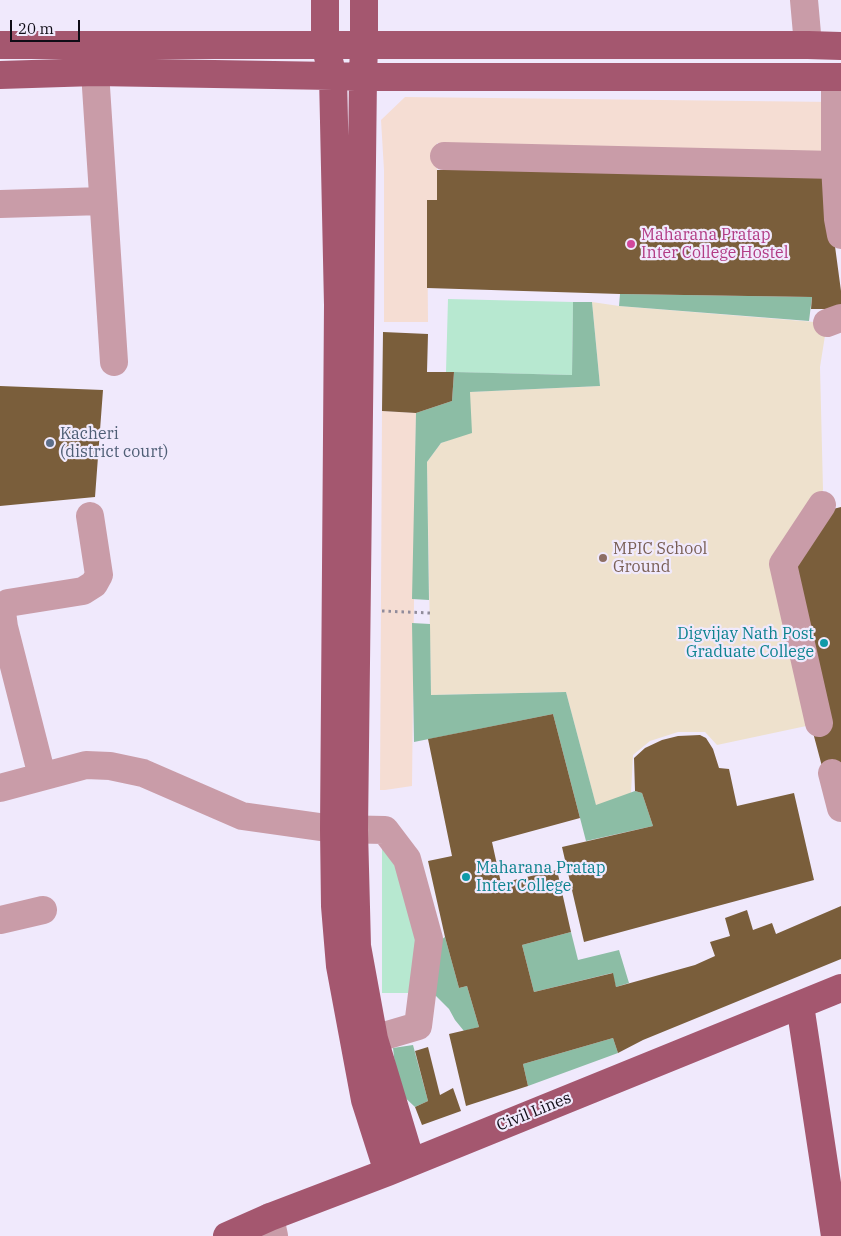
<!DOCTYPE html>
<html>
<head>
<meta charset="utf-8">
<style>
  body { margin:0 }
  #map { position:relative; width:841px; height:1236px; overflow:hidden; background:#f0e9fc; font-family:"IBM Plex Serif",serif }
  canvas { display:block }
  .scale { position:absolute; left:10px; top:20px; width:70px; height:22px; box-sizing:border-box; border:2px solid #0f0c16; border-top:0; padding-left:6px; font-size:15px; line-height:18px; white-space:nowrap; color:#0f0c16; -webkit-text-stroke:4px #f0e9fc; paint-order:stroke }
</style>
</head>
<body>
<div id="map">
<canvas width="841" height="1236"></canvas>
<div class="scale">20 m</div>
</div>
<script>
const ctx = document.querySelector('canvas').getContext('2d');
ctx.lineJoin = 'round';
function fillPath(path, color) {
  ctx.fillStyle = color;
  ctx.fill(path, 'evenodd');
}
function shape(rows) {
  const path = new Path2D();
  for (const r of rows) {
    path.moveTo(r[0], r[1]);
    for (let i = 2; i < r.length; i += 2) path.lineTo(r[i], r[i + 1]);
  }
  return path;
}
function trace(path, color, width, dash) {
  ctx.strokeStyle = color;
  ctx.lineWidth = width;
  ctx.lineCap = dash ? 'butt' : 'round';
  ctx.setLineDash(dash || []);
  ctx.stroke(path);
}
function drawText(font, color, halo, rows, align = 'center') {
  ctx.font = font + ' "IBM Plex Serif",serif';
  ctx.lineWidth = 4.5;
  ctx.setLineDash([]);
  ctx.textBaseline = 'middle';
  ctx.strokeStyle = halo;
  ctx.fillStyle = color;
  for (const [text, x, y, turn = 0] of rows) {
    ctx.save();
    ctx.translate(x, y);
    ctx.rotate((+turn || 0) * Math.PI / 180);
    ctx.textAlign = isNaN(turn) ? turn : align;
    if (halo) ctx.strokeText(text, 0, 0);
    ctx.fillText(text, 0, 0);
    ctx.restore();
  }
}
fillPath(shape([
  [405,97,833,102,833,154,572,151,437,143,437,200,427,200,428,322,384,322,384,170,381,120],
  [382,411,416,413,412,786,385,790,380,790]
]), '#f5ddd3');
fillPath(shape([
  [592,302,619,306,827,323,820,367,823,490,775,564,811,725,717,745,705,732,678,732,650,741,633,755,631,793,596,806,566,692,431,695,427,462,441,443,471,432,469,392,600,386]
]), '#eee1cd');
fillPath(shape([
  [448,299,573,302,572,375,446,372],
  [382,835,406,881,419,944,412,993,382,993]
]), '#b7e8d0');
fillPath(shape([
  [620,294,812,297,809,321,619,306],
  [573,302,592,302,600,386,470,392,472,433,441,443,427,462,429,600,412,599,416,413,452,401,454,372,572,375],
  [412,623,430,624,431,695,566,692,596,805,635,791,642,793,653,826,586,841,553,714,414,742],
  [571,932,578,960,619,950,629,983,616,987,612,973,534,992,522,945],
  [445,937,459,988,467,986,479,1027,464,1031,455,1020,449,1009,430,990,438,942],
  [613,1038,618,1053,528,1086,523,1064],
  [413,1045,428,1101,415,1107,398,1091,393,1048]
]), '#8cbda5');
fillPath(shape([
  [568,168,825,172,841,291,841,309,811,309,812,297,620,294,427,288,427,200,437,200,437,170],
  [383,332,428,334,427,372,454,372,452,401,416,413,382,411],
  [0,386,103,390,95,497,0,506],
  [841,507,841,771,824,774,811,725,789,564,829,510],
  [553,714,580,818,492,842,501,883,557,870,571,932,522,945,534,992,613,973,616,987,695,965,715,956,710,942,730,936,725,918,747,910,753,930,772,923,776,934,841,906,841,959,643,1040,618,1053,613,1038,523,1064,528,1086,466,1106,449,1034,479,1027,467,986,459,988,445,937,428,861,452,856,428,739],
  [700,735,706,738,713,749,719,768,729,769,737,806,794,793,814,880,584,942,562,847,653,826,642,793,635,791,634,758,645,748,662,740,678,736],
  [428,1047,440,1095,453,1088,461,1111,422,1125,415,1107,428,1101,415,1051]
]), '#7a5e3b');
trace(shape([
  [382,611,430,613]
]), '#918c9b', 3, [2.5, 4]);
trace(shape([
  [804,0,808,45],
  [95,72,114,362],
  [835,77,835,165,838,219,841,235],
  [444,156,835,165],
  [0,204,103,201],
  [827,323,841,318],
  [819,723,783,564,822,505],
  [832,773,841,808],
  [42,776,4,627,2,612,8,603,83,591,94,584,99,575,90,516],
  [0,788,86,765,110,766,143,773,242,816,334,829,385,830,407,859,429,939,418,1026,374,1039,355,1043],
  [0,920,43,910],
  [270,1217,274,1236]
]), '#c99ca8', 28);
trace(shape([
  [325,0,325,45,333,76,338,305,334,829,335,906,340,966,365,1100,388,1172],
  [364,0,364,46,363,77,354,830,357,946,374,1039,411,1162],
  [0,45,808,45,841,46],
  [0,75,95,72,333,76,363,77,841,77],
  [800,1005,835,1236],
  [227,1236,270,1217,388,1172,841,988]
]), '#a4576f', 28);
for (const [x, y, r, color] of [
  [631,244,5,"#d1479c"],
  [50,443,5,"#5c6f8a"],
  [603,558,5,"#8d6e63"],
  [824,643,5,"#0f9aa8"],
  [466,877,5,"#0f9aa8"]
]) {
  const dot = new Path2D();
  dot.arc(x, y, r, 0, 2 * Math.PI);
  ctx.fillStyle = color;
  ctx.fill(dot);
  trace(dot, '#f0e9fc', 2);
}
drawText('16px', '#b23c85', '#f0e9fc', [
  ["Maharana Pratap",641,235],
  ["Inter College Hostel",641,253]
], 'left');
drawText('16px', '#4e5e75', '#f0e9fc', [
  ["Kacheri",60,434],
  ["(district court)",60,452]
], 'left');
drawText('16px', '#785e54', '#f0e9fc', [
  ["MPIC School",613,549],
  ["Ground",613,567]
], 'left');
drawText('16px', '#0d838f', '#f0e9fc', [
  ["Digvijay Nath Post",814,634],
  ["Graduate College",814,652],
  ["Maharana Pratap",476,868,"left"],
  ["Inter College",476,886,"left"]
], 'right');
drawText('16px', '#0f0c16', '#f0e9fc', [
  ["Civil Lines",534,1112,-22]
]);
</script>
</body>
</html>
